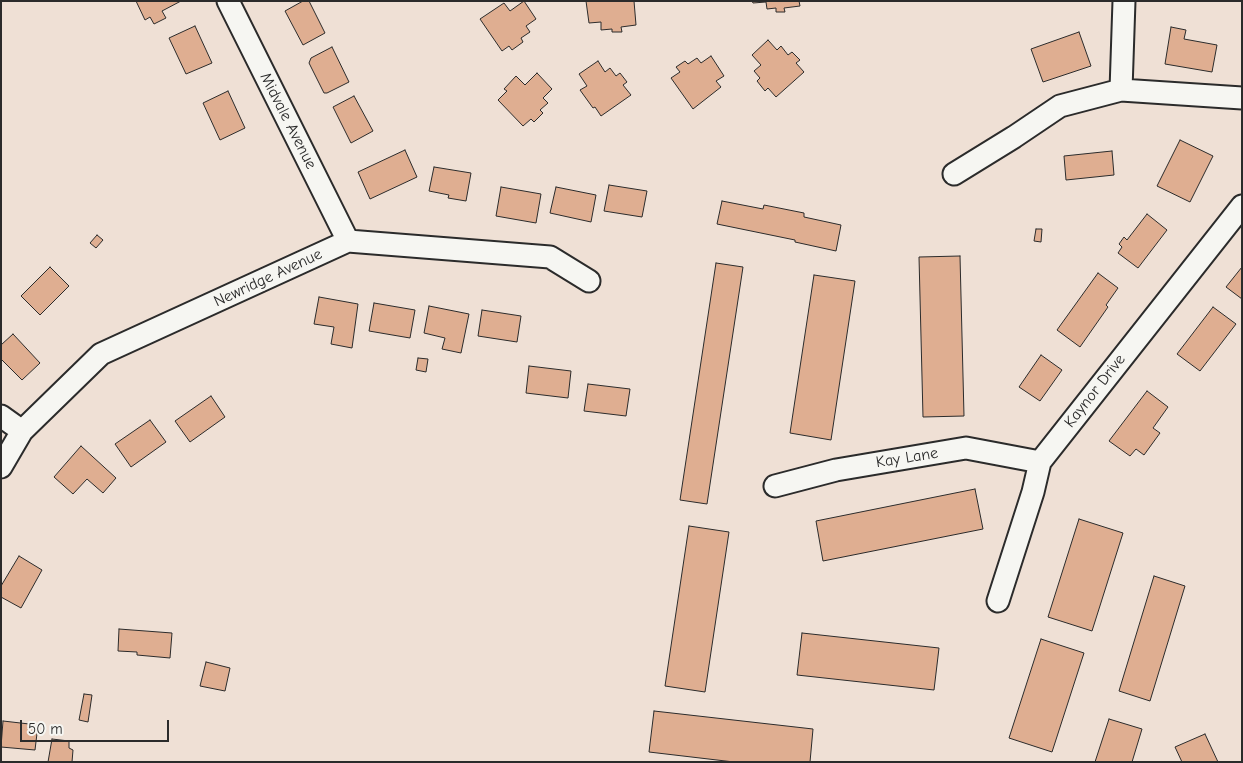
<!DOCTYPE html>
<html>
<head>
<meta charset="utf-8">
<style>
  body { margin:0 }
  #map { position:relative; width:1243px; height:763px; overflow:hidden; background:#efe0d5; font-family:"Comic Neue",sans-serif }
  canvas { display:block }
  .frame { position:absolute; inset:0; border:2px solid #2b2b2b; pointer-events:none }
  .scale { position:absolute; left:20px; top:720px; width:149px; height:22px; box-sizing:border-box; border:2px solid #2b2b2b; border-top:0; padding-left:6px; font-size:15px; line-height:18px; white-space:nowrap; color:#2b2b2b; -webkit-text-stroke:4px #f6f6f2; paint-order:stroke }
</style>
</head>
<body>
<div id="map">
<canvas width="1243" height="763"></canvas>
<div class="frame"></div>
<div class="scale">50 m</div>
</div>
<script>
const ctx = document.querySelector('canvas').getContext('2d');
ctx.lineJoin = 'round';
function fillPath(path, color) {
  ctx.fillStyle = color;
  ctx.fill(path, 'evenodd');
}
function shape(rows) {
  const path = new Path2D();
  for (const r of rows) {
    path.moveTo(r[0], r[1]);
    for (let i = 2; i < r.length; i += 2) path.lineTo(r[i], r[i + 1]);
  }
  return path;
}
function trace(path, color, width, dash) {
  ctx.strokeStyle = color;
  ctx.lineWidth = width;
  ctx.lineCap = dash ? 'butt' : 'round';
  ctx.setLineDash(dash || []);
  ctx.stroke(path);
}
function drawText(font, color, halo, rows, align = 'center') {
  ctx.font = font + ' "Comic Neue",sans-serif';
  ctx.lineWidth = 4;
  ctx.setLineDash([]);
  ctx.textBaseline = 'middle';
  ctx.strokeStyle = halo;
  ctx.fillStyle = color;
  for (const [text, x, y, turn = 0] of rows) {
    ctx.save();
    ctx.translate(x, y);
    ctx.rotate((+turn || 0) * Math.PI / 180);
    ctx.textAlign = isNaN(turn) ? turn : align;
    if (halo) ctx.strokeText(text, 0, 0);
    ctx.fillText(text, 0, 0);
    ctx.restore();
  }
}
const building = shape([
  [136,1,181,1,162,11,166,18,154,24,150,17,145,20,136,1],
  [303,1,309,1,325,33,303,45,285,11,303,1],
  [524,1,536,19,526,26,530,32,521,38,523,42,512,50,509,46,502,51,480,19,504,3,510,11,524,1],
  [586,1,634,1,636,25,621,27,622,32,612,32,612,29,601,30,601,22,589,23,586,1],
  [752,1,799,1,800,6,784,8,785,12,776,12,776,8,767,9,766,2,753,3,752,1],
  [195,26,212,63,186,74,169,38,195,26],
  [1171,27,1186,30,1184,39,1217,45,1212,72,1165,64,1171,27],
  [1079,32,1091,66,1043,82,1031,49,1079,32],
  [768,40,777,50,781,46,788,55,792,52,800,60,796,63,804,72,776,97,768,88,765,91,757,81,760,78,754,71,761,65,752,55,768,40],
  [332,47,349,82,327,93,324,93,309,63,311,58,332,47],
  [711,56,724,76,716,81,721,87,693,109,671,78,680,72,676,67,685,61,688,64,697,58,701,63,711,56],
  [598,61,605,72,610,68,616,76,620,73,627,82,623,85,631,95,601,116,595,107,593,108,580,90,587,86,579,74,598,61],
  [537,73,552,89,543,98,548,103,540,110,543,113,534,122,531,119,523,126,498,100,507,91,504,89,516,76,525,85,537,73],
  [228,91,245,128,220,140,203,103,228,91],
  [354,96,373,131,351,143,333,107,354,96],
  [1180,140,1213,156,1190,202,1157,186,1180,140],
  [405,150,417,177,370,199,358,172,405,150],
  [1112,151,1114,175,1066,180,1064,156,1112,151],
  [434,167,471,173,466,201,448,198,449,195,429,191,434,167],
  [609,185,647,191,642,217,604,211,609,185],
  [501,187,541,194,536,223,496,216,501,187],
  [556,187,596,195,591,222,550,213,556,187],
  [722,201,763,209,764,205,804,213,804,217,841,225,836,251,795,242,795,240,717,224,722,201],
  [1147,214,1167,230,1138,268,1118,253,1122,247,1119,244,1124,237,1127,240,1147,214],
  [1036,229,1042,229,1041,242,1034,241,1036,229],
  [97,235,103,240,96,248,90,243,97,235],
  [960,256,964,416,923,417,919,257,960,256],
  [716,263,743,267,707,504,680,500,716,263],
  [50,267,69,286,40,315,21,296,50,267],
  [1242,267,1242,299,1226,287,1242,267],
  [1098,273,1118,288,1106,305,1108,307,1080,347,1057,330,1098,273],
  [814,275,855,281,831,440,790,433,814,275],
  [319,297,358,304,352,348,331,344,334,327,314,324,319,297],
  [374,303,415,310,410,338,369,331,374,303],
  [429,306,469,314,461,353,442,349,445,338,424,333,429,306],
  [1213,307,1236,324,1200,371,1177,354,1213,307],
  [482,310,521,316,517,342,478,336,482,310],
  [13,334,40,363,22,380,1,359,1,345,13,334],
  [1041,355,1062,370,1040,401,1019,387,1041,355],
  [418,358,428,359,426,372,416,370,418,358],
  [529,366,571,371,568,398,526,393,529,366],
  [588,384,630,389,626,416,584,411,588,384],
  [1147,391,1168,407,1153,428,1160,433,1144,455,1136,449,1130,456,1109,441,1147,391],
  [211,396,225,417,190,442,175,421,211,396],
  [150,420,166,442,131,467,115,444,150,420],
  [81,446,116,478,103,493,87,479,73,494,54,477,81,446],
  [975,489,983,529,823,561,816,521,975,489],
  [1079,519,1123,533,1092,631,1048,617,1079,519],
  [689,526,729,532,705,692,665,686,689,526],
  [19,556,42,570,21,608,1,597,1,586,19,556],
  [1154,576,1185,586,1150,701,1119,691,1154,576],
  [119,629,172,633,170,658,137,655,137,652,118,651,119,629],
  [802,633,939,648,934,690,797,675,802,633],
  [1041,639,1084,653,1052,752,1009,738,1041,639],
  [206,662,230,668,225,691,200,686,206,662],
  [84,694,92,695,88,722,79,720,84,694],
  [654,711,813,729,810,762,734,762,649,752,654,711],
  [1109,719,1142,729,1132,762,1095,762,1109,719],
  [3,721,38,725,35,750,1,747,3,721],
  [1205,734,1218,762,1182,762,1175,747,1205,734],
  [52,739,69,741,69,748,73,750,72,762,48,762,52,739]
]);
fillPath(building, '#dfae91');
trace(building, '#2b2b2b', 1);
const minor = shape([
  [228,1,348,241],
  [1121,90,1124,1],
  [954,174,1014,137,1060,106,1121,90,1242,98],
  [1,416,22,431],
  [1,467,22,431,101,354,348,241,550,257,589,281],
  [775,486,836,470,966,448,1040,462],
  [998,601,1033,492,1040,462,1242,206]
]);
trace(minor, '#2b2b2b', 25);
trace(minor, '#f6f6f2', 21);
drawText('16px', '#2b2b2b', '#f6f6f2', [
  ["Midvale Avenue",288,121,63],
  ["Newridge Avenue",268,278,-25],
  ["Kaynor Drive",1095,391,-52],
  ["Kay Lane",907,458,-9]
]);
</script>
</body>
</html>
